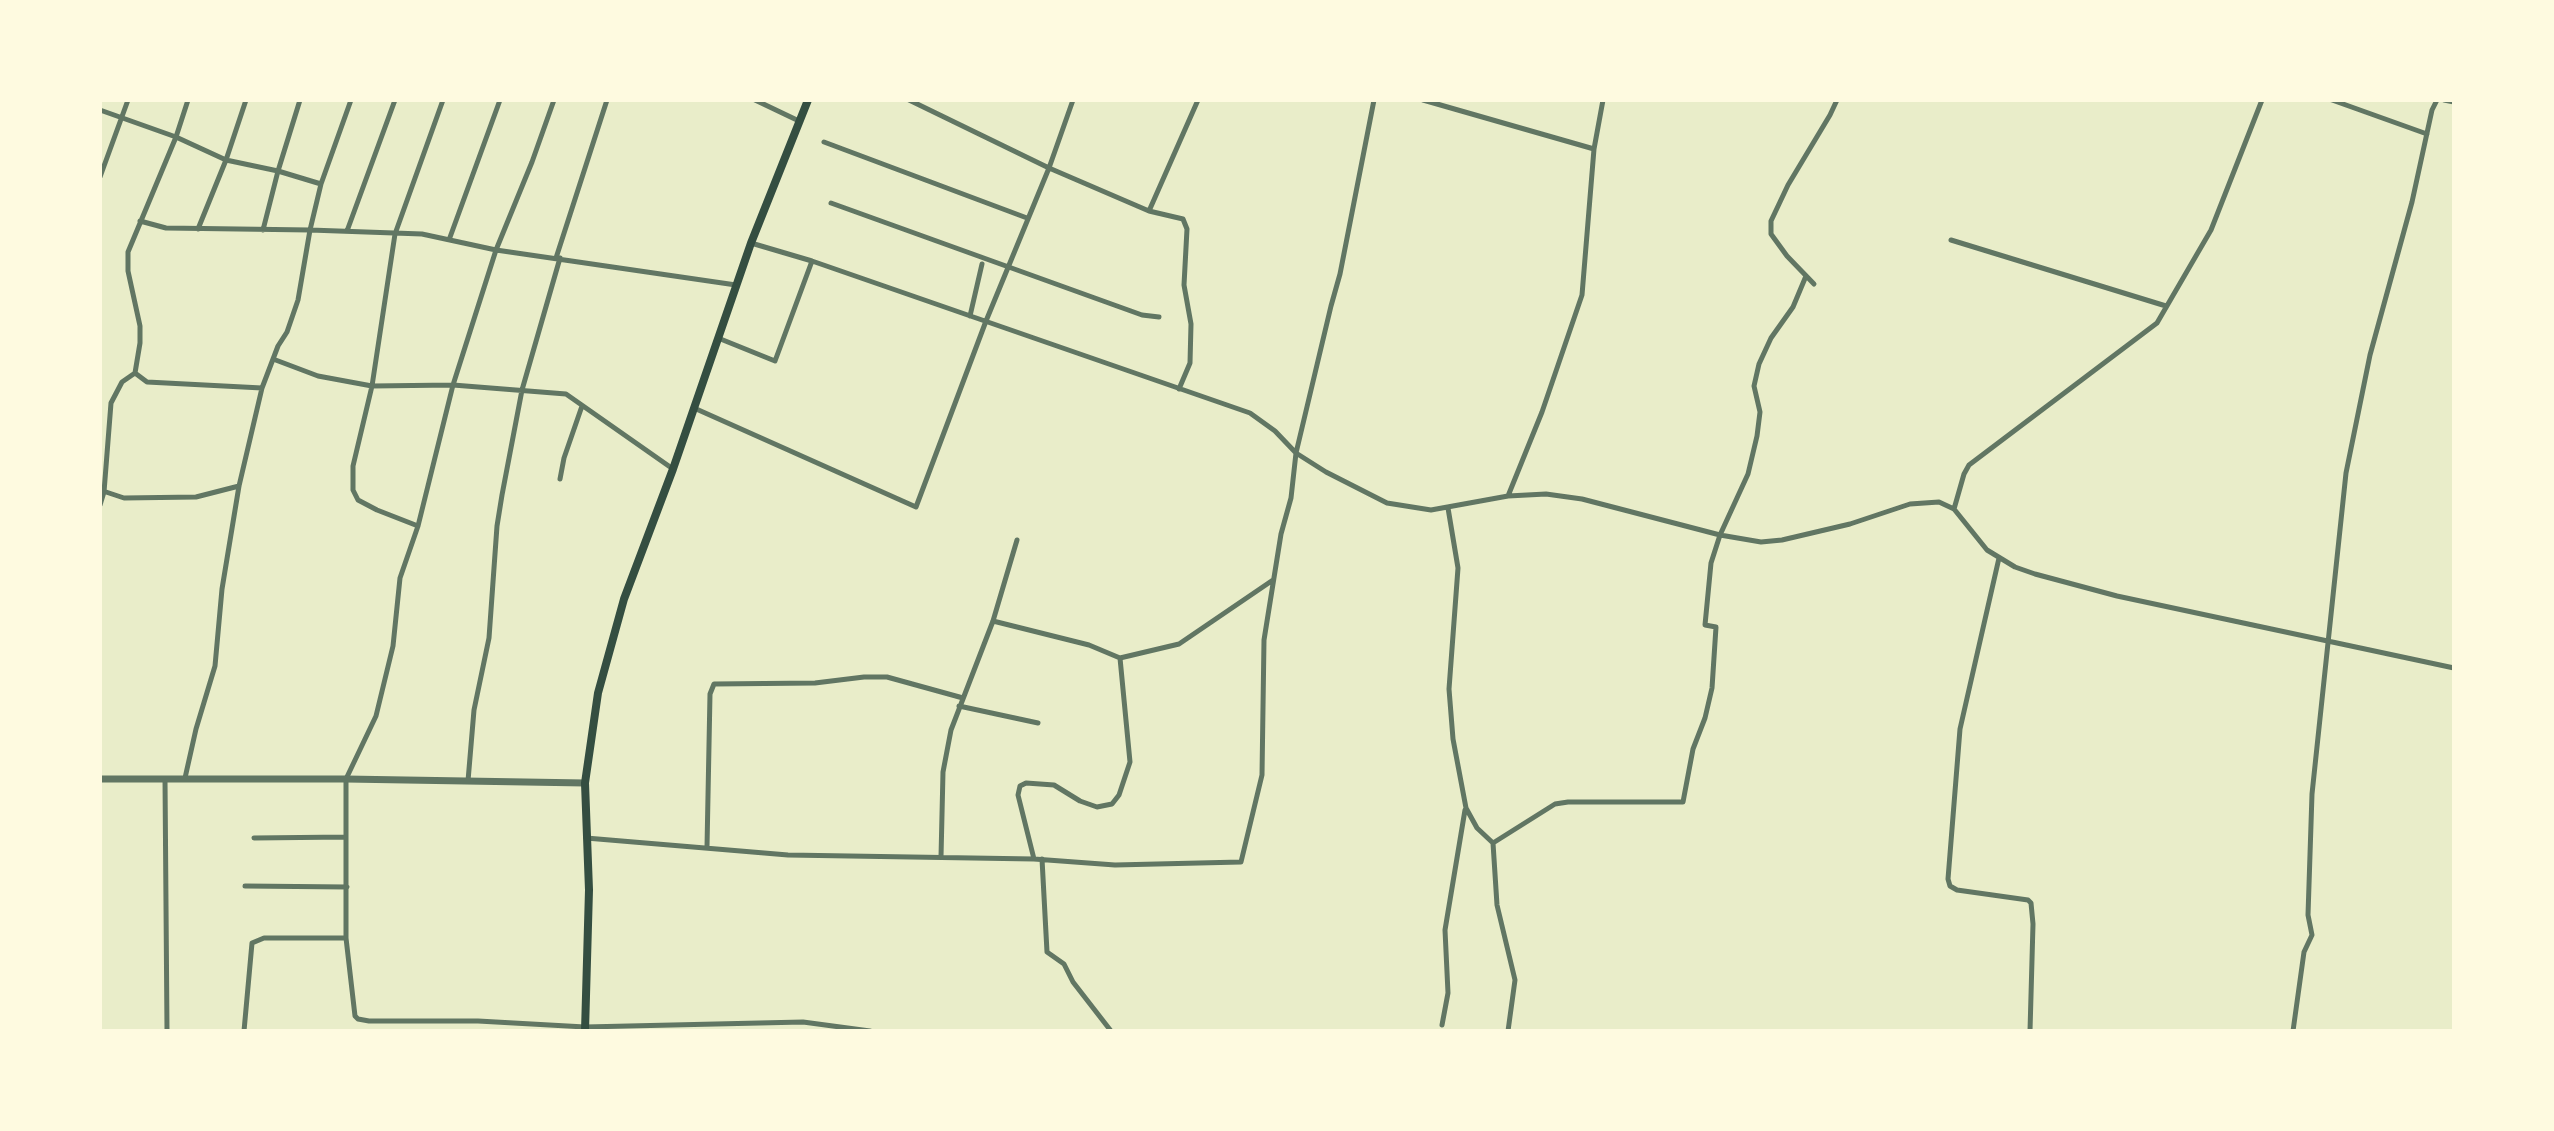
<!DOCTYPE html>
<html>
<head>
<meta charset="utf-8">
<style>
  body { margin:0 }
  #map { position:relative; width:2554px; height:1131px; overflow:hidden; background:#e9edc9; font-family:"Sofia Sans Condensed",sans-serif }
  canvas { display:block }
  .frame { position:absolute; inset:0; border:102px solid #fefae0; pointer-events:none }
</style>
</head>
<body>
<div id="map">
<canvas width="2554" height="1131"></canvas>
<div class="frame"></div>
</div>
<script>
const ctx = document.querySelector('canvas').getContext('2d');
ctx.lineJoin = 'round';
function shape(rows) {
  const path = new Path2D();
  for (const r of rows) {
    path.moveTo(r[0], r[1]);
    for (let i = 2; i < r.length; i += 2) path.lineTo(r[i], r[i + 1]);
  }
  return path;
}
function trace(path, color, width, dash) {
  ctx.strokeStyle = color;
  ctx.lineWidth = width;
  ctx.lineCap = dash ? 'butt' : 'round';
  ctx.setLineDash(dash || []);
  ctx.stroke(path);
}
trace(shape([
  [554,100,532,162,496,250,453,385,418,526,400,578,393,646,376,716,346,779,346,938,355,1016,358,1019,369,1021,478,1021,585,1027,803,1022,870,1031],
  [755,100,799,121],
  [909,100,1049,168,1149,211,1183,219,1187,229,1184,285,1191,324,1190,363,1179,389],
  [1423,100,1594,149],
  [2332,100,2427,134],
  [2444,100,2454,102],
  [100,110,176,137,226,160,278,171,321,184],
  [824,142,1027,218],
  [100,177,128,100],
  [831,203,1142,315,1159,317],
  [1149,211,1198,100],
  [140,221,166,228,310,230,422,234,496,250,736,285],
  [198,229,226,160,246,100],
  [263,230,278,171,300,100],
  [347,231,395,100],
  [449,240,500,100],
  [1951,240,2166,306],
  [751,243,812,261,1250,413,1275,431,1296,453,1326,472,1387,503,1431,510,1508,496,1546,494,1582,499,1720,535,1761,542,1782,540,1850,524,1910,504,1939,502,1954,509,1987,550,2015,567,2035,574,2117,596,2454,668],
  [556,258,607,100],
  [1814,284,1787,256,1771,234,1771,221,1788,185,1830,115,1837,100],
  [970,316,982,264],
  [718,338,775,361,812,261],
  [273,359,318,376,372,386,453,385,566,394,673,469],
  [135,373,147,382,262,388],
  [694,408,916,507,986,321,1049,168,1073,100],
  [560,479,564,458,582,406],
  [100,490,124,498,196,497,239,486],
  [1508,496,1542,412,1582,295,1594,149,1603,100],
  [100,505,104,492,111,403,122,382,135,373,140,343,140,326,128,271,128,252,176,137,188,100],
  [1448,508,1458,568,1449,689,1453,739,1466,808,1477,828,1493,843,1497,905,1515,980,1508,1031],
  [1954,509,1964,474,1969,465,2157,323,2211,230,2262,100],
  [418,526,377,510,358,500,353,490,353,466,372,386,395,234,443,100],
  [1999,558,1960,729,1948,879,1950,886,1957,890,2028,900,2031,903,2033,924,2030,1031],
  [993,621,1089,645,1120,658,1179,644,1273,580],
  [959,706,1038,723],
  [185,778,196,729,215,666,222,589,239,486,262,388,278,346,287,332,298,300,310,230,321,184,351,100],
  [165,779,167,1031],
  [468,781,474,710,489,638,497,526,502,495,522,390,560,258],
  [254,838,346,837],
  [586,838,788,855,1034,859,1115,865,1241,862,1262,775,1264,640,1281,534,1291,498,1296,453,1331,306,1340,274,1374,100],
  [1493,843,1555,804,1568,802,1683,802,1693,749,1705,718,1712,688,1716,627,1705,625,1711,563,1720,535,1748,474,1757,436,1760,412,1754,386,1759,364,1771,338,1793,307,1806,276],
  [707,847,710,694,714,684,815,683,864,677,887,677,963,698],
  [941,857,943,772,951,730,993,621,1017,540],
  [1034,859,1018,795,1020,786,1026,783,1054,785,1080,801,1097,807,1112,804,1119,795,1130,762,1120,658],
  [1042,859,1047,952,1064,964,1073,982,1111,1031],
  [245,886,347,887],
  [1442,1025,1448,993,1445,930,1465,810],
  [244,1031,252,943,264,938,346,938],
  [2293,1031,2304,952,2312,935,2308,915,2312,794,2346,473,2370,355,2412,202,2432,110,2437,100]
]), '#617663', 5);
trace(shape([
  [100,779,346,779,585,783]
]), '#617663', 7);
trace(shape([
  [585,1031,589,890,585,783,598,693,624,599,673,469,751,243,808,100]
]), '#344e41', 8);
</script>
</body>
</html>
